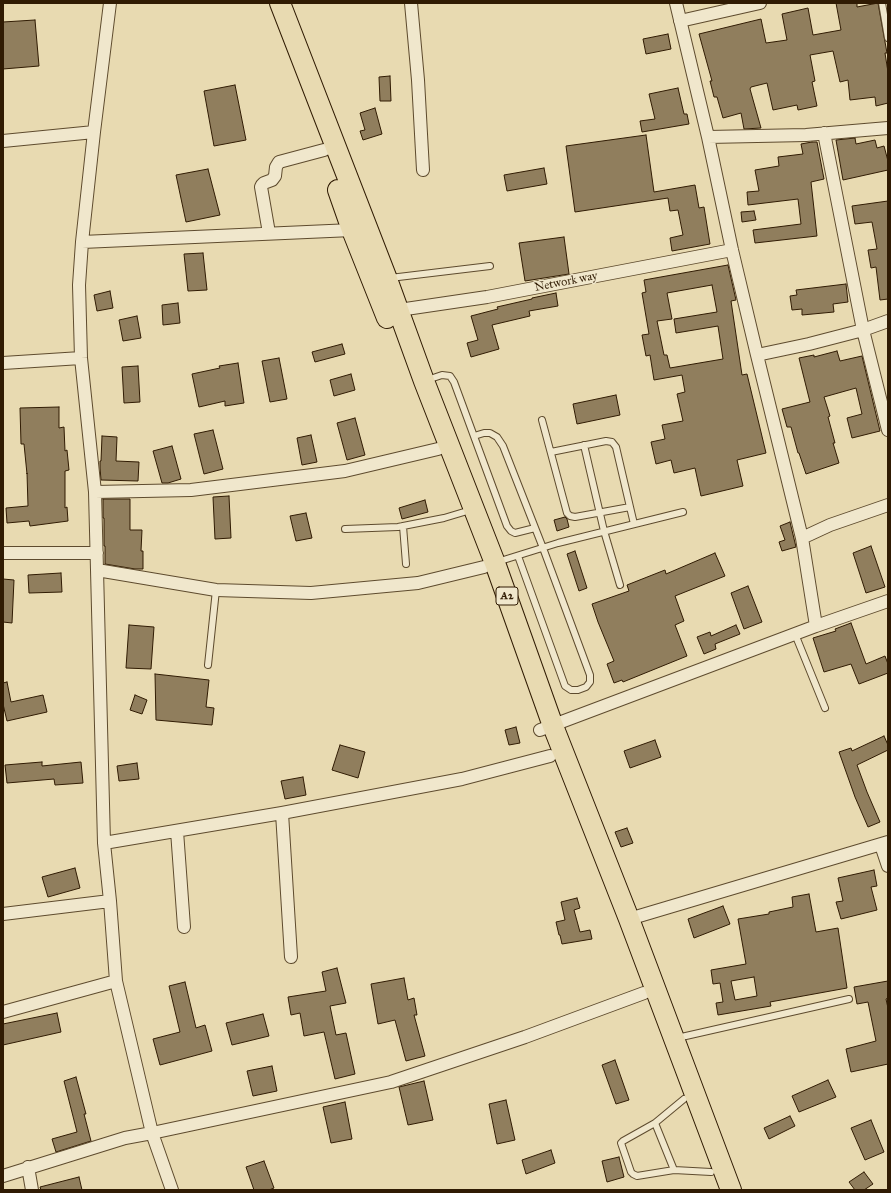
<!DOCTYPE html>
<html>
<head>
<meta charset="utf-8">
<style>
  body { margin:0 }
  #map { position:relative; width:891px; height:1193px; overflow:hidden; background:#e8dab1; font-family:"IM FELL Great Primer",serif }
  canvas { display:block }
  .frame { position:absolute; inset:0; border:4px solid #301b03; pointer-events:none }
</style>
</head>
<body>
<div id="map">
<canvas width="891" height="1193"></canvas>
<div class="frame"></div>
</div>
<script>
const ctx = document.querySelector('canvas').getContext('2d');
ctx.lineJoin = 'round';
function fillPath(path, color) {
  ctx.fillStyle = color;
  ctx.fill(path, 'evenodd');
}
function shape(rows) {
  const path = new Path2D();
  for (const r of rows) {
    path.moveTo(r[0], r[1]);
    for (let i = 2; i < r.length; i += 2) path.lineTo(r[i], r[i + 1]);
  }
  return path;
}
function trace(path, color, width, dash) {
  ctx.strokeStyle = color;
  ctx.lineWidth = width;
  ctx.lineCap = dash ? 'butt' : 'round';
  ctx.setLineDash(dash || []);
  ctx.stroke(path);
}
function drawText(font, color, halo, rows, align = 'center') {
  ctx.font = font + ' "IM FELL Great Primer",serif';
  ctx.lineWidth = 3;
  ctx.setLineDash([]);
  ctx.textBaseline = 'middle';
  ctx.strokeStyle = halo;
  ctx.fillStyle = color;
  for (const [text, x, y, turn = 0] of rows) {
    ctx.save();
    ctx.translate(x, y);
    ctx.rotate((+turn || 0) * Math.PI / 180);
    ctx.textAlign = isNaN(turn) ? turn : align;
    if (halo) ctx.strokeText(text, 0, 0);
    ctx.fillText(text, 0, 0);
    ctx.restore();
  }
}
const building = shape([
  [836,3,857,3,857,7,878,3,887,53,885,53,888,72,888,103,876,106,875,97,850,100,848,80,840,82,833,51,810,55,815,81,812,82,817,106,798,110,797,105,773,110,767,83,751,87,750,89,761,128,744,129,741,113,723,118,717,97,714,97,710,81,712,81,699,34,761,19,766,43,787,40,782,14,808,8,813,35,841,30,836,3],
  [35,20,39,66,3,69,3,22,35,20],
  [668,34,671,49,646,54,643,39,668,34],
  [390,76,391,101,380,101,379,77,390,76],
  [235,85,246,140,214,146,204,91,235,85],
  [678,88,684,114,687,114,689,124,642,132,640,121,655,119,649,94,678,88],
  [375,108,382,134,363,140,360,131,365,130,360,113,375,108],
  [646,135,654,192,695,185,699,208,704,207,710,244,672,251,670,238,683,235,678,210,670,211,668,198,575,212,566,146,646,135],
  [855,138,856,144,875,140,877,148,884,146,888,161,888,170,843,180,836,140,855,138],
  [812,142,817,142,824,179,811,182,817,236,755,243,753,230,801,224,798,199,748,205,747,192,759,191,755,170,779,166,778,157,803,154,801,144,812,142],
  [544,168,547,184,507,191,504,175,544,168],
  [208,169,220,215,186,222,176,175,208,169],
  [888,201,888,299,880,300,876,267,871,268,868,250,877,249,872,222,855,224,852,206,888,201],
  [754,211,756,220,742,222,741,212,754,211],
  [564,237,569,274,525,281,519,243,564,237],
  [203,253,207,290,188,291,184,254,203,253],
  [728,265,736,300,731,301,742,375,747,374,766,453,737,460,743,486,701,496,695,468,674,473,671,460,656,464,651,442,665,439,662,425,683,421,677,394,685,392,682,375,654,380,650,355,646,356,642,335,649,334,642,293,646,292,644,280,728,265],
  [712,285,717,312,674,319,676,333,718,326,723,359,670,368,667,355,664,355,657,321,672,319,667,293,712,285],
  [846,284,848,302,833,304,834,312,802,315,802,309,792,310,790,296,797,295,796,290,846,284],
  [110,291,113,308,97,311,94,295,110,291],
  [556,293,558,306,529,311,530,316,492,325,499,349,471,357,467,343,478,340,471,316,498,309,497,307,532,299,532,298,556,293],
  [178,303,180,323,163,325,162,305,178,303],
  [137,316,141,338,123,341,119,320,137,316],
  [342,344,345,354,315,362,312,352,342,344],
  [837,351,840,361,862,356,880,431,852,438,847,418,862,414,856,388,824,397,830,416,828,417,835,443,833,443,839,463,806,474,799,453,798,453,791,427,787,427,782,409,810,402,799,358,814,355,814,357,837,351],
  [279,358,287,399,270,402,262,361,279,358],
  [238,363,244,403,225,406,225,401,199,407,192,374,220,368,219,366,238,363],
  [138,366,140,402,124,403,122,367,138,366],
  [351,374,355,390,334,396,330,380,351,374],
  [616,395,620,415,577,424,573,404,616,395],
  [59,407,59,428,64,427,65,451,67,450,69,470,65,471,65,508,67,507,68,521,30,526,29,521,7,523,6,508,28,506,27,473,27,474,24,444,21,444,20,408,59,407],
  [355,418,365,455,347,460,337,423,355,418],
  [213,430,223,469,204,474,194,434,213,430],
  [311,435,317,462,302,465,297,438,311,435],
  [102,436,117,437,116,461,139,462,138,481,101,480,100,468,100,461,101,461,102,436],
  [172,446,181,479,168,483,162,483,153,451,172,446],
  [229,496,231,538,215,539,213,497,229,496],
  [103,499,130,499,130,530,142,530,141,551,143,551,143,569,135,569,105,564,105,546,104,546,104,518,103,518,103,499],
  [425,500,428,512,402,519,399,508,425,500],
  [306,513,312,538,296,541,290,516,306,513],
  [565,517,567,519,569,527,557,531,554,520,565,517],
  [790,522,796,547,782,551,779,542,785,540,780,526,790,522],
  [871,546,885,587,866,593,853,553,871,546],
  [575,551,587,588,579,591,567,554,575,551],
  [715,553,725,576,675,596,684,621,675,625,687,656,623,682,622,680,614,683,607,664,614,661,598,622,592,604,629,591,627,585,665,570,666,574,715,553],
  [61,573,62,592,29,593,28,575,61,573],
  [3,579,14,580,12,623,3,622,3,579],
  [748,586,762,622,744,629,731,593,748,586],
  [851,623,866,664,885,656,888,664,888,673,859,684,851,664,824,672,813,638,836,631,835,629,851,623],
  [129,625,154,627,151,669,126,668,129,625],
  [736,625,740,634,715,644,716,649,704,654,697,637,710,632,711,636,736,625],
  [155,674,209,680,206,707,214,708,212,725,156,720,155,674],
  [7,682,11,702,43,695,47,712,7,721,3,704,3,683,7,682],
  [135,695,147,700,142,714,130,710,135,695],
  [516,727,520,743,509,745,505,730,516,727],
  [884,736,888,745,888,750,857,765,867,792,880,822,868,827,855,797,839,752,851,748,852,751,884,736],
  [655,740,661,757,630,768,624,751,655,740],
  [340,745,365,752,358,778,332,770,340,745],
  [42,762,42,766,81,762,83,783,55,785,54,779,7,783,5,765,42,762],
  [137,763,139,779,119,781,117,766,137,763],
  [303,777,306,795,285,799,281,781,303,777],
  [627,828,633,843,621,847,615,832,627,828],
  [75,868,80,888,48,897,42,877,75,868],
  [874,870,877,886,871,887,877,910,841,919,836,902,843,901,838,878,874,870],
  [809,894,816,932,838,928,847,988,770,1002,771,1006,718,1015,716,1003,723,1002,720,983,713,984,711,970,746,964,738,919,769,914,769,912,793,907,792,897,809,894],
  [754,977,757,996,735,1000,731,981,754,977],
  [577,898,580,908,574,910,580,932,590,930,592,939,562,944,560,935,559,935,556,922,565,920,561,902,577,898],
  [723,906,730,924,694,938,688,919,723,906],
  [337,968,346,1003,330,1006,336,1035,346,1033,355,1074,335,1079,324,1032,304,1036,300,1013,291,1015,288,997,326,991,322,972,337,968],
  [404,978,408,1000,414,998,417,1015,414,1015,425,1056,406,1061,395,1020,378,1024,371,984,404,978],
  [888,981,888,998,886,999,888,1008,888,1064,851,1072,846,1049,876,1041,868,1002,857,1004,854,987,888,981],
  [185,982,196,1028,205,1025,212,1051,160,1065,153,1039,180,1032,169,986,185,982],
  [57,1013,61,1032,3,1045,3,1024,57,1013],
  [263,1014,269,1036,232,1045,226,1023,263,1014],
  [615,1060,629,1100,616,1104,602,1065,615,1060],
  [272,1066,277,1091,253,1096,247,1071,272,1066],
  [76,1077,86,1114,84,1114,91,1141,56,1152,52,1139,77,1132,64,1081,76,1077],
  [828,1080,836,1097,799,1112,792,1096,828,1080],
  [424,1081,433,1120,408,1125,399,1087,424,1081],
  [506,1100,515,1140,497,1144,489,1104,506,1100],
  [345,1102,352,1139,331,1143,323,1107,345,1102],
  [790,1116,795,1126,769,1139,764,1128,790,1116],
  [871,1120,884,1152,865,1160,851,1128,871,1120],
  [551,1150,555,1163,526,1174,522,1160,551,1150],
  [619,1157,624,1177,607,1182,602,1161,619,1157],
  [264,1161,274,1188,269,1190,254,1190,246,1167,264,1161],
  [864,1172,873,1184,864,1190,855,1190,849,1182,864,1172],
  [79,1177,82,1190,41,1190,40,1187,79,1177]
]);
fillPath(building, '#907e5d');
trace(building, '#301b03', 1);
const service = shape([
  [882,3,888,38],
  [390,278,490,266],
  [427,380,442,375,450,376,454,382,507,526,511,531,515,533,535,528],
  [542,420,567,513,570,516,575,517,630,507,616,447,612,442,606,441,551,452],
  [474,436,484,433,490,433,497,437,503,446,543,548,590,675,590,682,586,687,578,690,571,690,565,686,518,556],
  [584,445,604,531,620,585],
  [630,507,634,524],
  [403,526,406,564],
  [345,529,398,527,444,518,464,512],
  [497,562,558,543,683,512],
  [795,634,825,708],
  [208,665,216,590],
  [677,1038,849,999],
  [684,1099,655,1123,674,1170,711,1172],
  [655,1123,623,1141,621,1143,631,1172,633,1174,637,1176,674,1170]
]);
const minor = shape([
  [110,3,94,132,82,242,79,285,81,358,95,492,104,843,110,901,116,981,152,1133,172,1190],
  [411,3,418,80,423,170],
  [680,21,760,3],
  [824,133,863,330,888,430],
  [708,137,806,135,888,128],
  [3,141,94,132],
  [269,233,261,187,262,185,264,183,272,180,275,176,276,167,279,162,324,150],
  [82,242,352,230],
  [399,310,487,297,732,250],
  [757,355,809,344,863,330,888,321],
  [3,363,81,358],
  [95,492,191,490,345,471,438,449],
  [802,538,830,525,888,505],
  [3,553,97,553],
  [97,570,216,590,311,593,418,583,484,567],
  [816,626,888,601],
  [540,730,816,626,802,538,757,355,732,250,708,137,676,3],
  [282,813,291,957],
  [177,831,184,927],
  [104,843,282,813,462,779,550,756],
  [881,845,888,866],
  [3,914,110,901],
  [629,919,888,842],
  [3,1012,116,981],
  [28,1167,32,1190],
  [3,1176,125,1138,152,1133,391,1082,525,1037,644,993]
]);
const trunk = shape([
  [280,3,387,279,424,381,495,563,553,726,629,919,731,1190],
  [338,190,352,230,387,318]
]);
trace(service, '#5e4b2e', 8);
trace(minor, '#5e4b2e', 14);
trace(trunk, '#301b03', 22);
trace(service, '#f0e7cc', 6);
trace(minor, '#f0e7cc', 12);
trace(trunk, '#e8dab1', 20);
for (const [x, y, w] of [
  [507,596,22]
]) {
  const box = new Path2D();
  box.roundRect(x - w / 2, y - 9, w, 18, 3);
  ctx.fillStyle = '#f0e7cc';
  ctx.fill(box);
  trace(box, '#301b03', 1);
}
drawText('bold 11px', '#301b03', null, [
  ["A2",507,596]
]);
drawText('12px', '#301b03', '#f0e7cc', [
  ["Network way",566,282,-11]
]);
</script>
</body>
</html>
